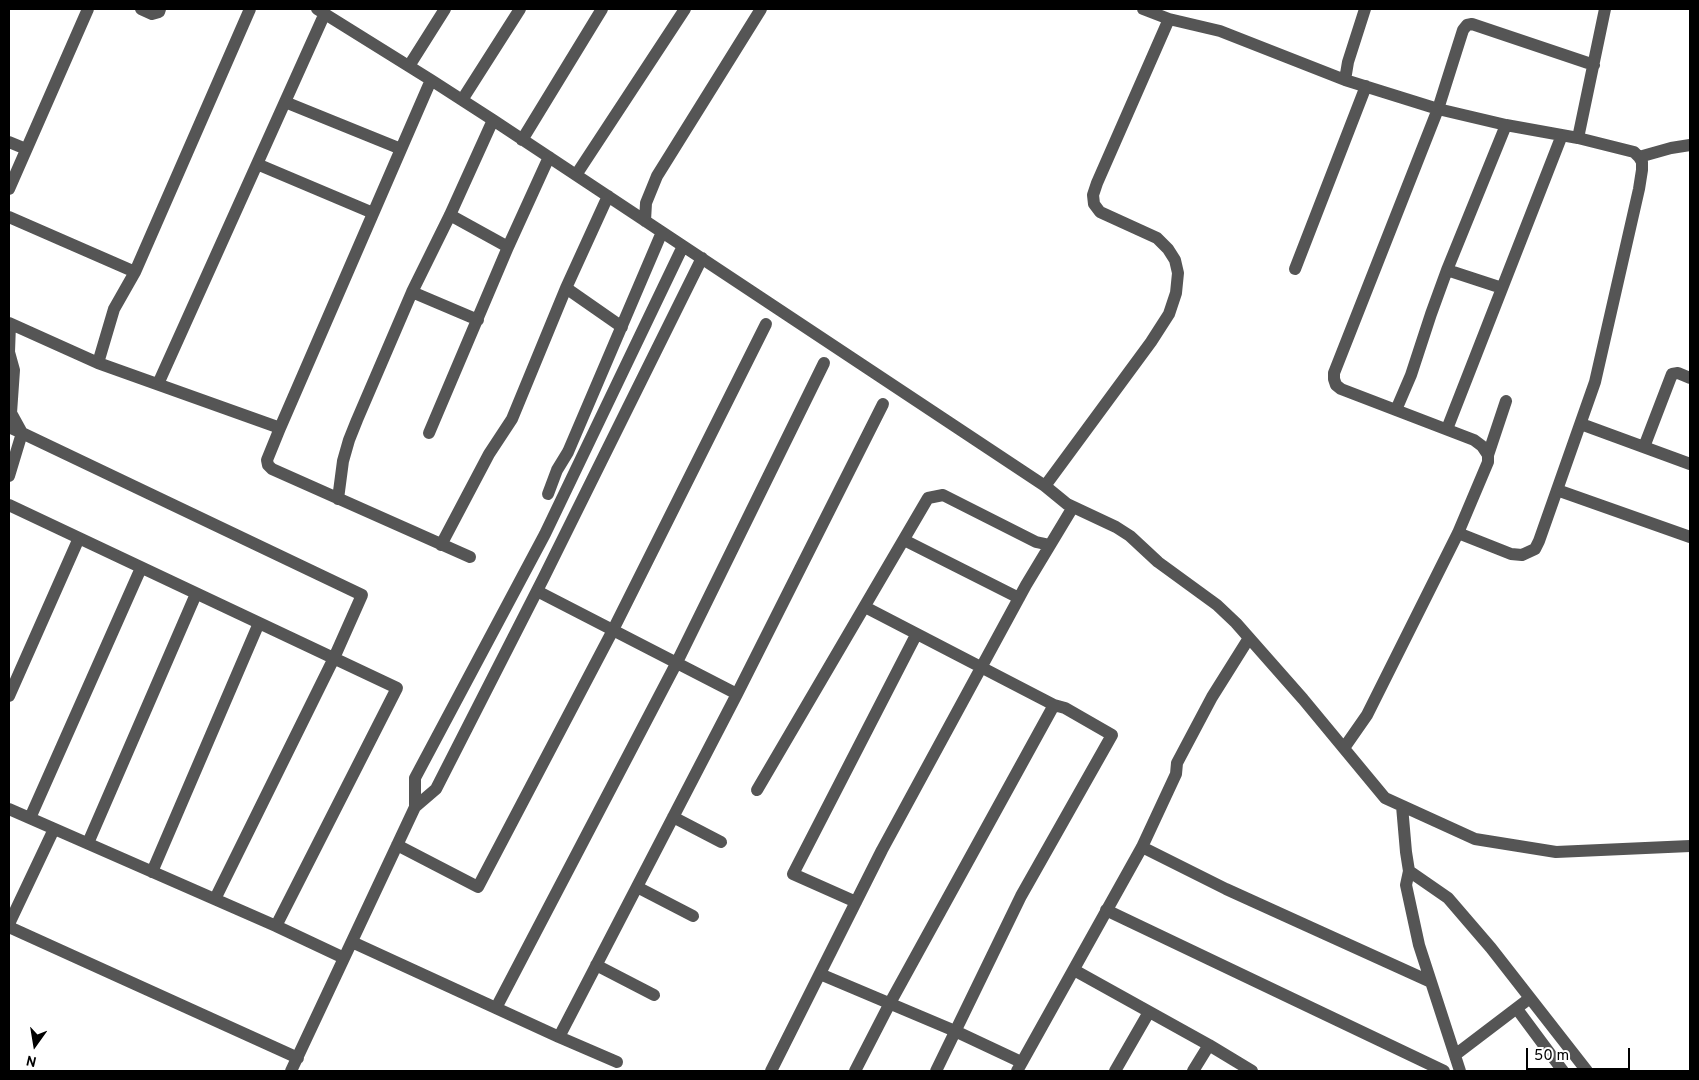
<!DOCTYPE html>
<html>
<head>
<meta charset="utf-8">
<style>
  body { margin:0 }
  #map { position:relative; width:1699px; height:1080px; overflow:hidden; background:#fff; font-family:Overpass,sans-serif }
  canvas { display:block }
  .frame { position:absolute; inset:0; border:10px solid #000; pointer-events:none }
  .north { position:absolute; left:10px; top:1020px; width:50px; height:50px; -webkit-text-stroke:4px #fff; paint-order:stroke; rotate:193deg; font-size:14px; font-weight:700; line-height:20px; text-align:center; color:#000 }
  .north::after { content:''; display:block; margin:auto; width:18px; height:22px; background:#000; clip-path:polygon(50% 0,100% 100%,50% 72%,0 100%) }
  .scale { position:absolute; left:1526px; top:1048px; width:104px; height:22px; box-sizing:border-box; border:2px solid #000; border-top:0; padding-left:6px; font-size:15px; line-height:18px; white-space:nowrap; color:#000; -webkit-text-stroke:4px #fff; paint-order:stroke }
</style>
</head>
<body>
<div id="map">
<canvas width="1699" height="1080"></canvas>
<div class="frame"></div>
<div class="north">N</div>
<div class="scale">50 m</div>
</div>
<script>
const ctx = document.querySelector('canvas').getContext('2d');
ctx.lineJoin = 'round';
function shape(rows) {
  const path = new Path2D();
  for (const r of rows) {
    path.moveTo(r[0], r[1]);
    for (let i = 2; i < r.length; i += 2) path.lineTo(r[i], r[i + 1]);
  }
  return path;
}
function trace(path, color, width, dash) {
  ctx.strokeStyle = color;
  ctx.lineWidth = width;
  ctx.lineCap = dash ? 'butt' : 'round';
  ctx.setLineDash(dash || []);
  ctx.stroke(path);
}
trace(shape([
  [141,9,152,14,159,12,160,9],
  [317,9,431,80,493,120,1045,486,1067,504,1116,527,1130,536,1158,562,1217,605,1236,623,1303,699,1385,798,1475,839,1556,852,1690,846],
  [1143,9,1169,19,1220,31,1345,80,1438,109,1506,125,1578,138,1634,152,1639,157,1642,162,1642,170,1639,189,1595,382,1539,541,1535,549,1522,555,1511,554,1458,533],
  [409,66,445,9],
  [1345,80,1348,62,1365,9],
  [462,100,520,9],
  [285,102,401,149],
  [1578,138,1605,9],
  [522,140,602,9],
  [9,142,26,149],
  [1639,157,1671,148,1690,145],
  [257,164,373,213],
  [576,175,685,9],
  [9,189,88,9],
  [450,215,508,247],
  [9,217,135,272],
  [645,221,646,203,657,176,761,9],
  [1295,269,1366,86],
  [1447,270,1502,288],
  [566,288,622,327],
  [412,292,478,320],
  [9,323,98,363,280,428,431,80],
  [10,324,9,352,14,370,11,413,22,433,362,595,334,658,215,899],
  [98,363,114,309,135,272,250,9],
  [158,384,325,13],
  [1396,410,1411,375,1431,314,1447,270,1506,125],
  [1581,424,1690,464],
  [9,427,22,433,9,476],
  [280,428,267,460,268,465,272,469,470,557],
  [1447,429,1562,135],
  [429,433,508,247,549,157],
  [1644,447,1672,374,1678,373,1690,378],
  [1488,455,1506,401],
  [1045,486,1151,342,1169,314,1176,293,1178,273,1175,260,1168,249,1157,238,1100,212,1094,204,1093,195,1097,183,1169,19],
  [1557,490,1690,537],
  [548,494,557,470,568,452,662,232],
  [338,499,343,461,349,440,357,420,412,292,450,215,493,120],
  [9,505,397,688,276,926],
  [904,540,1019,598],
  [441,545,489,454,512,419,566,288,608,196],
  [537,591,737,694],
  [865,607,1054,705,1065,708,1112,735,1021,896,936,1071],
  [9,696,79,538],
  [1344,748,1367,715,1458,533,1488,462,1488,455,1482,446,1474,440,1341,389,1336,385,1334,379,1334,373,1438,109,1463,30,1467,25,1472,24,1594,65],
  [757,790,928,498,943,495,1036,542,1050,545],
  [1402,806,1406,852,1409,871,1406,885,1419,945,1460,1071],
  [415,807,415,778,545,534,683,246],
  [9,809,276,926,344,958],
  [673,817,721,842],
  [30,818,141,568],
  [88,843,196,594],
  [397,845,478,887,613,630,766,324],
  [1142,847,1226,889,1431,982],
  [1409,871,1448,898,1491,948,1587,1071],
  [152,872,259,623],
  [637,887,693,916],
  [856,902,793,874,916,635],
  [1106,910,1444,1071],
  [9,924,54,829],
  [9,927,298,1058],
  [352,942,559,1037,617,1062],
  [596,965,654,995],
  [1074,970,1209,1045,1252,1071],
  [820,974,955,1031,1021,1062],
  [496,1008,677,662,824,363],
  [1517,1009,1563,1071],
  [559,1037,737,694,883,404],
  [1455,1055,1530,998],
  [291,1071,415,807,436,789,544,577,702,258],
  [771,1071,882,850,1026,585,1073,507],
  [855,1071,890,1003,1054,705],
  [1017,1071,1142,847,1176,774,1177,763,1212,697,1249,638],
  [1115,1071,1149,1012],
  [1193,1071,1209,1045]
]), '#555', 12);
</script>
</body>
</html>
